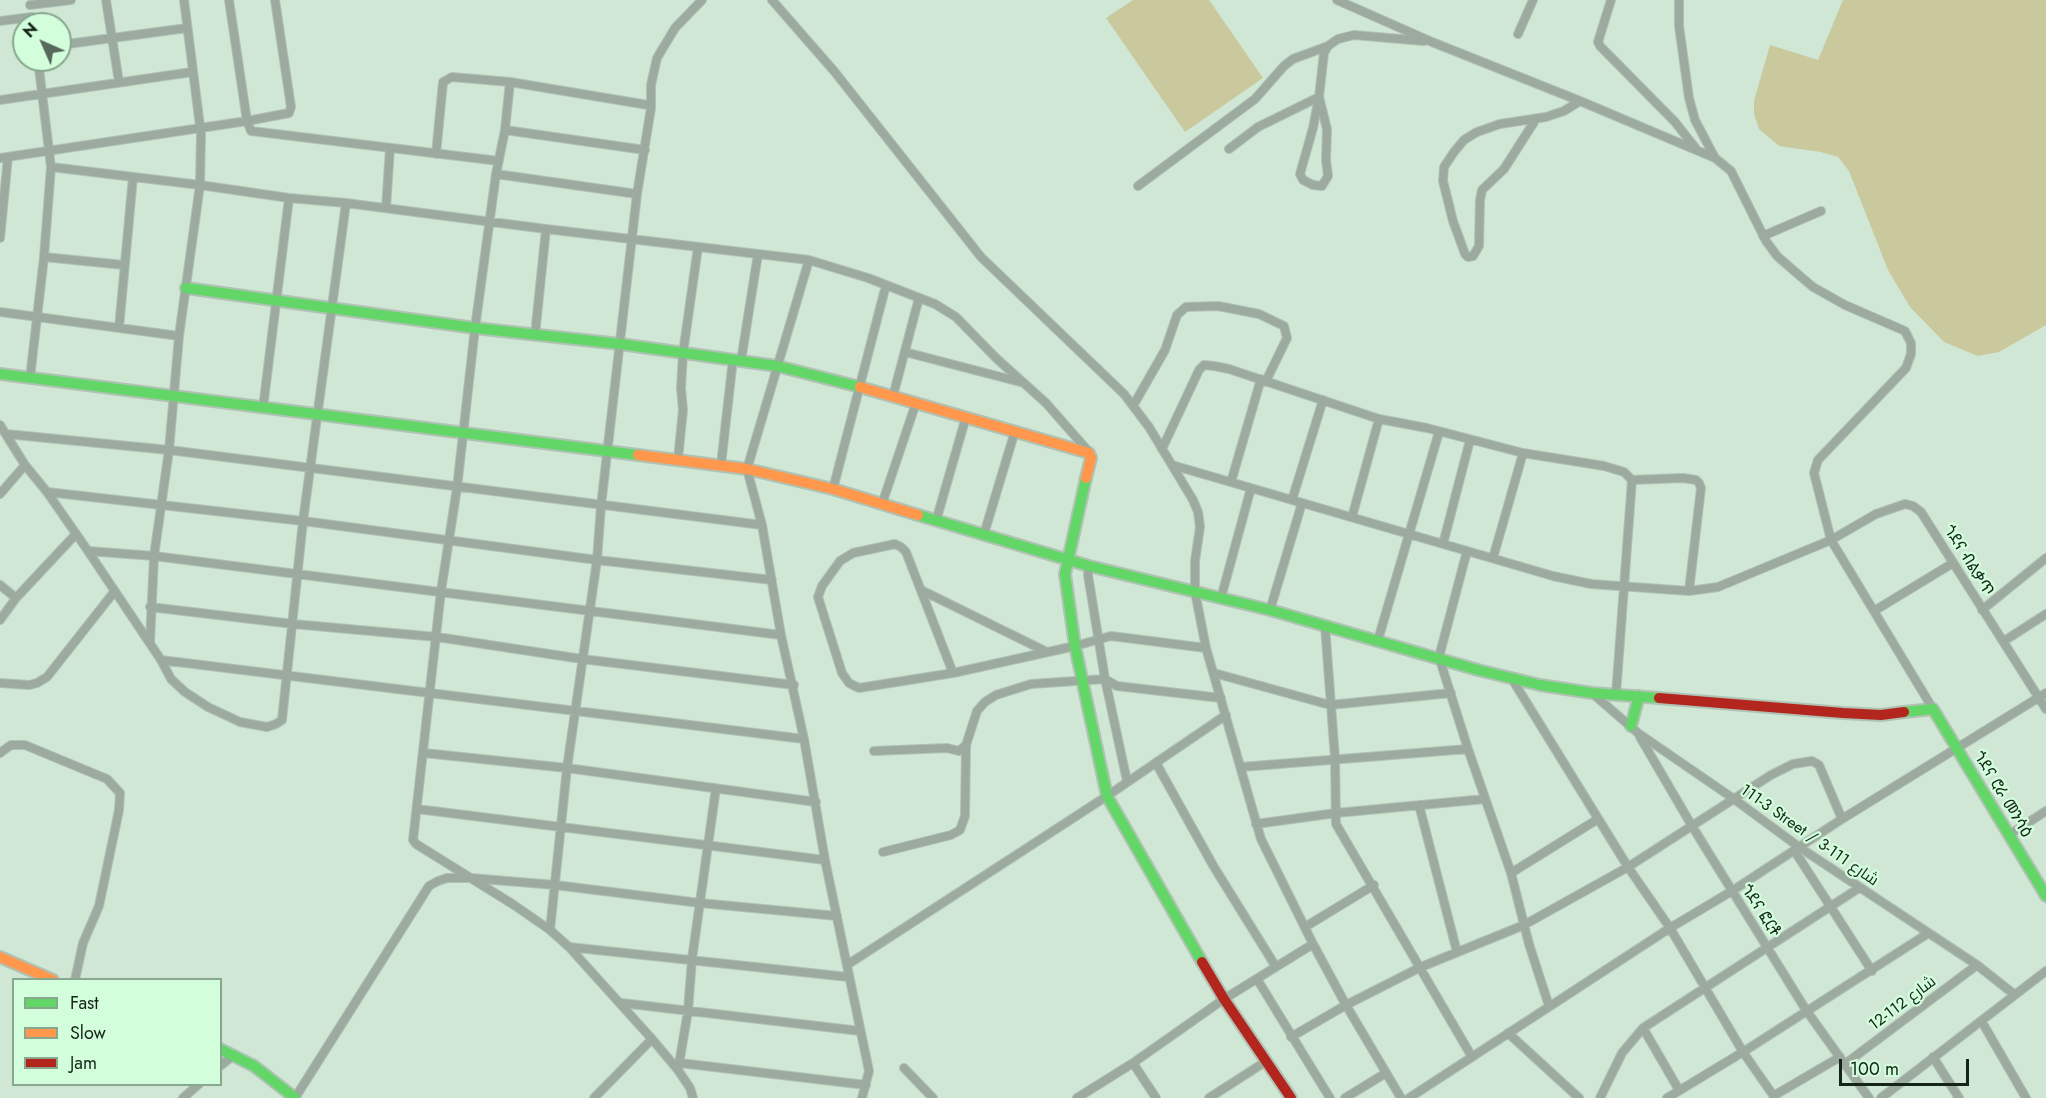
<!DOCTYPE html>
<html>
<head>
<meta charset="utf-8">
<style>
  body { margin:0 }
  #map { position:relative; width:2046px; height:1098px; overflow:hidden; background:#d0e7d5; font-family:Jost,sans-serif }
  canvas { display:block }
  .legend { position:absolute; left:12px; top:978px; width:210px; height:108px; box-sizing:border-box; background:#d3fedc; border:2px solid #87a78e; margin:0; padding:8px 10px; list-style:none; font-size:18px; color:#142518 }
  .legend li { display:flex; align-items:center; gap:12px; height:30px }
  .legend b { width:30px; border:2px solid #87a78e }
  .north { position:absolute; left:12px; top:12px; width:60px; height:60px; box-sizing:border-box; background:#d3fedc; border:2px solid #87a78e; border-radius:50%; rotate:315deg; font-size:16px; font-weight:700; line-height:24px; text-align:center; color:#142518 }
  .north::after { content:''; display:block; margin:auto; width:21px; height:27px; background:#56695a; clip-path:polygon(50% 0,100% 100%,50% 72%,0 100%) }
  .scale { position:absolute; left:1839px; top:1059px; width:130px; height:27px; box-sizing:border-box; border:3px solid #142518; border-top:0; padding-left:8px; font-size:18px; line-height:21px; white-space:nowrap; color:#142518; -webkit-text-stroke:4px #d3fedc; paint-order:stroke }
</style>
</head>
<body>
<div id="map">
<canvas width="2046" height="1098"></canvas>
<ul class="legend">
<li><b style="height:8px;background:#63d668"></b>Fast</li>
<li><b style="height:8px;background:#ff974d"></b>Slow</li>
<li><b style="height:8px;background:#b3261e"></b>Jam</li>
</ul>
<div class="north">N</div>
<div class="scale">100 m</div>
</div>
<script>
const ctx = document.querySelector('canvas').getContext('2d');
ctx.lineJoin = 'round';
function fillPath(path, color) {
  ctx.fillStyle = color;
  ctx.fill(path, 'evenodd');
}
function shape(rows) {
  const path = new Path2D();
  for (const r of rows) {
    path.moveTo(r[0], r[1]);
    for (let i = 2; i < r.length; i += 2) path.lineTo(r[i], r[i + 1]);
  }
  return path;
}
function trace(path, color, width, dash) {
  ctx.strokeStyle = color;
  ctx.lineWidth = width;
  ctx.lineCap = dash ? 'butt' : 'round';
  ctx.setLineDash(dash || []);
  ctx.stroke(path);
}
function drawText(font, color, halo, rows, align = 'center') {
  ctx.font = font + ' Jost,Cairo,"Noto Sans Ethiopic",sans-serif';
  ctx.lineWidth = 4.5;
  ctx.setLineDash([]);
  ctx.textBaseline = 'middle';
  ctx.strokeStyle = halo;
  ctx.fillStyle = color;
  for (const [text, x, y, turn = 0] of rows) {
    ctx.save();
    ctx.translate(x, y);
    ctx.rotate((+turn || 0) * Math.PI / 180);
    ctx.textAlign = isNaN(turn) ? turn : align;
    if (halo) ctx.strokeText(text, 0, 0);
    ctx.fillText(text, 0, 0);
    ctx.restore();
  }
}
fillPath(shape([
  [1133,0,1209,0,1263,78,1185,132,1106,18],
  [1843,0,2046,0,2046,325,1999,352,1978,356,1944,342,1910,307,1888,270,1849,171,1838,157,1821,152,1779,146,1759,129,1754,114,1754,101,1770,45,1818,60]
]), '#cac89d');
const street = shape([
  [106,0,119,82],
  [229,0,247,121,251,131,499,161],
  [772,0,834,71,981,257,1124,394,1149,427,1193,500,1198,512,1200,527,1195,561,1195,592,1206,648,1261,839,1313,944,1346,1005,1401,1098],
  [1337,0,1432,42,1580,101,1715,158,1731,171,1766,241,1777,256,1793,270,1813,287,1845,305,1905,331,1911,343,1911,354,1906,368,1818,460,1814,473,1831,540,1933,709],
  [1611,0,1598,42,1600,46,1675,122,1697,150],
  [1679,0,1679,26,1689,98,1695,120,1715,158],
  [30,5,71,0],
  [0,21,32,17],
  [1518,34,1533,0],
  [60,45,187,28],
  [38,60,51,167,200,185,289,198,346,203,546,229,809,260,868,278,935,304,956,317,996,358,1046,403,1089,452],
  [510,82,505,130,496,174,475,328,457,488,441,591,413,840,416,844,514,905,550,930,569,947,652,1039,594,1098],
  [1319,97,1327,129,1326,160,1328,176,1322,186,1313,185,1303,180,1300,174,1313,128,1319,97,1324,53,1328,46,1338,39,1354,35,1424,41],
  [0,100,192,72],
  [651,106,651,85,657,58,675,28,702,0],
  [1536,119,1504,169,1482,190,1480,200,1479,246,1473,256,1468,257,1465,254,1453,221,1443,181,1444,167,1454,152,1464,140,1477,132,1500,124,1546,117,1564,111,1580,101],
  [505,130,645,150],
  [1229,149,1258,127,1319,97],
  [436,154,443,82,452,77,510,82,648,105,651,108,637,194,601,506,597,560,567,768,550,930],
  [0,158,247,121,289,113,291,107,275,0],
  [496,174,637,194],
  [1138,186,1255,99,1284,66,1293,59,1328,46],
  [386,208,390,148],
  [1763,236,1821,211],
  [0,238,8,157],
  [44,257,124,265],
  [809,260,747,469,762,525,781,635,804,739,825,860,869,1071,862,1098],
  [0,312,179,336],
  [119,328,133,177],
  [535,335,546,229],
  [905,352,1024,383],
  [741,361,758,254],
  [30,378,44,257,51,167],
  [893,396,919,298],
  [1133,406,1165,350,1177,315,1186,307,1218,306,1259,314,1284,326,1287,338,1266,381],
  [263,408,289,198],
  [0,425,25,465,47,492,88,551,161,660,171,679,185,692,208,707,240,722,267,727,276,724,282,720,303,521,346,203],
  [6,434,169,450,762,525],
  [1162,449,1199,370,1204,365,1214,366,1229,369,1379,419,1427,428,1523,453,1604,466,1624,472,1632,480,1616,694],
  [678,459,683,410,681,388,683,353,698,247],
  [721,465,733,359],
  [1172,465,1553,576,1591,584,1689,591,1718,587,1831,540,1876,514,1905,504,1913,506,1921,512,2046,709],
  [1632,480,1683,478,1696,480,1699,483,1701,488,1689,591],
  [1231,482,1261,379],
  [833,489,886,285],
  [47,492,303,521,597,560,772,580],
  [0,494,25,465],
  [1292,500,1323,400],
  [882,504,916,403],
  [1352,517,1379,419],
  [936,521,966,417],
  [984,534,1015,431],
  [1443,544,1470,440],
  [88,551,154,556,781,635],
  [1467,551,1439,657,1468,749,1511,873,1529,944,1549,1006],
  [1493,558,1523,453],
  [1089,566,1088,575,1105,679,1127,781],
  [0,585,16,598],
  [921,590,1047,652],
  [1221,598,1251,488],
  [150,607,293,624,437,637,582,659,794,685],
  [1270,610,1302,503],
  [1982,610,2046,558],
  [1874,611,1953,563],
  [0,620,16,598,75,535],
  [1325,626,1335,758,1336,824,1472,1057],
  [1378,640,1439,432],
  [2004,641,2046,614],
  [150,642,154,556,169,450,179,336,200,185,201,134,184,0],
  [161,660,804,739],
  [953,673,906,552,901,547,895,544,853,553,840,561,822,586,818,597,842,673,849,683,859,688,953,673,1075,646,1111,636,1206,648],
  [1214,673,1330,705,1451,693],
  [1512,679,1628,867,1670,928,1743,1052,1773,1095,1775,1095,1840,1057],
  [0,683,29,685,37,683,47,677,114,592],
  [1592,693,1638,733,1734,799,1799,847,1977,965,2015,995],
  [1640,737,1692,826,1806,1010,1869,1098],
  [874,751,947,748,959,751,966,745,977,711,985,702,996,695,1031,684,1105,679,1117,686,1221,698],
  [0,753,11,745,25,745,107,779,120,793,119,810,99,906,83,943,75,980],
  [424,753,567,768,816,802],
  [1156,763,1214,867,1276,967],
  [1241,767,1468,749],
  [1419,805,1457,952],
  [417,809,825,860],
  [1256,824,1336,813,1485,799],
  [2009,835,2046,811],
  [1794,850,1872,971],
  [883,852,951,835,960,830,965,816,966,745],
  [1511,873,1598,819],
  [1305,927,1374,885],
  [569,947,848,977],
  [847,965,1107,796,1226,715],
  [1257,979,1330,1098],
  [622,1003,860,1031],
  [1982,1022,2026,1098],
  [1643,1028,1679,1090],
  [1508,1033,1579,1098],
  [1291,1037,1346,1005,1421,967,1524,925,1628,867,1771,775,1793,764,1812,761,1819,765,1842,819],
  [652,1039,678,1070,690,1088,693,1098],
  [1933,1057,1959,1098],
  [680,1063,866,1085],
  [1133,1063,1156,1098],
  [1845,1064,1977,965],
  [220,1066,234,1055],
  [904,1068,933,1098],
  [678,1070,688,1011,692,959,716,788],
  [183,1098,199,1084],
  [295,1098,429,886,438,881,447,878,471,878,555,885,700,903,837,916],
  [1077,1098,1133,1063,1224,999,1313,944],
  [1209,1098,1265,1062],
  [1345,1098,1386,1073],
  [1409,1098,1670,928,1732,891,1842,819,2046,693],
  [1600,1098,1622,1053,1643,1028,1859,888],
  [1667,1098,1743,1052,1927,934],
  [1881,1098,2046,971]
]);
const fast = shape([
  [186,288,475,328,620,344,777,366,860,387],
  [0,374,638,455],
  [1086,478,1065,574,1075,646,1107,796,1202,962],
  [918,515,1089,566,1270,610,1478,670,1540,685,1592,693,1659,698],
  [1904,712,1933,709,2046,896],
  [1631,726,1639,696],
  [220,1049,254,1066,295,1098]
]);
const slow = shape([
  [860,387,1089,453,1091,458,1086,478],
  [638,455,747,469,833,489,918,515],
  [0,957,53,980]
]);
const jam = shape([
  [1659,698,1843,713,1881,715,1904,712],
  [1202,962,1224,999,1291,1098]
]);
trace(street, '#b0c2b4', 10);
trace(fast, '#b0c2b4', 14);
trace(slow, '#b0c2b4', 14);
trace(jam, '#b0c2b4', 14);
trace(street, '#9caa9f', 8);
trace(fast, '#63d668', 10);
trace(slow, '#ff974d', 10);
trace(jam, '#b3261e', 10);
drawText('16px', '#142518', '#d3fedc', [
  ["ጎደና ብልቃጥ",1968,561,58],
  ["ጎደና ሮራ መንሳዕ",2002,795,59],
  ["111-3 Street / شارع 111-3",1809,836,35],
  ["ጎደና ፎርቶ",1760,911,57],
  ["شارع 112-12",1903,1004,-37]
]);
</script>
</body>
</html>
